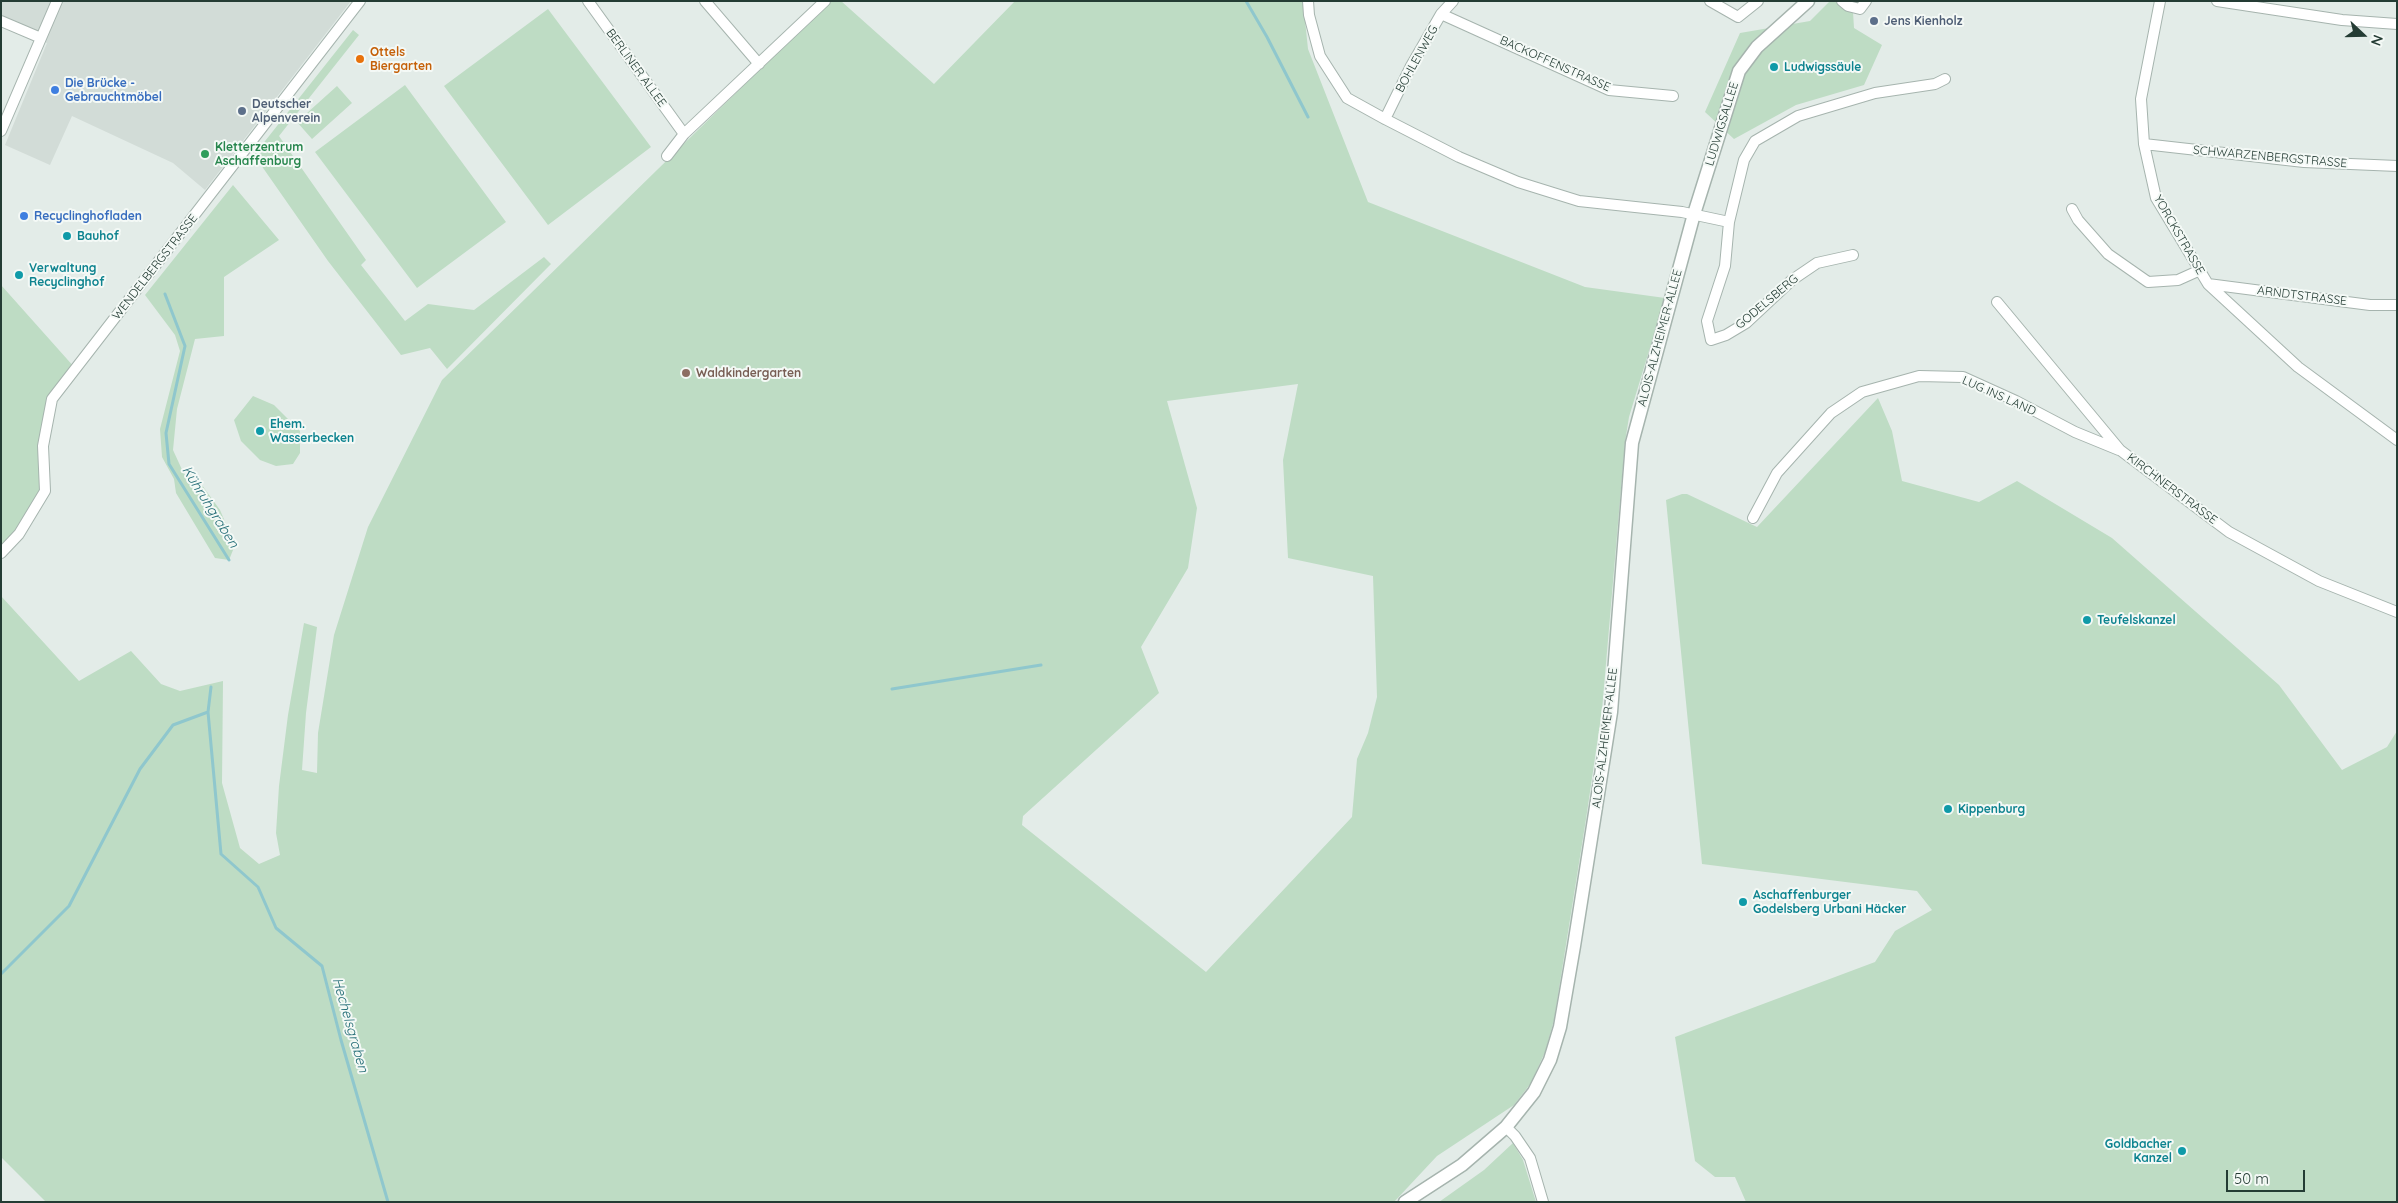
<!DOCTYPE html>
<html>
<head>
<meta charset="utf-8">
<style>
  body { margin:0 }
  #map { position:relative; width:2398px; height:1203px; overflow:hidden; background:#e3ece8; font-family:Quicksand,sans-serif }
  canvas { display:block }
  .frame { position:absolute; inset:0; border:2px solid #243c34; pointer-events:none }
  .north { position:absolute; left:2338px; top:10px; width:50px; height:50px; -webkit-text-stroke:4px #f4f9f6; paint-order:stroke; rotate:111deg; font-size:14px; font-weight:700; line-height:20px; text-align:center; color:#243c34 }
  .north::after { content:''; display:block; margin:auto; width:18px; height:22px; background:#243c34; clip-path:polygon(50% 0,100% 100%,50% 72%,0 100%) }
  .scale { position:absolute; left:2226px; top:1170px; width:79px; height:22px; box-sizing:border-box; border:2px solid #243c34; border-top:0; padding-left:6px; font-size:15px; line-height:18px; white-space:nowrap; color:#243c34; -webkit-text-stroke:4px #f4f9f6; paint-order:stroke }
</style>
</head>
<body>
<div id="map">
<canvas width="2398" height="1203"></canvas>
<div class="frame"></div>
<div class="north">N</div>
<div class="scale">50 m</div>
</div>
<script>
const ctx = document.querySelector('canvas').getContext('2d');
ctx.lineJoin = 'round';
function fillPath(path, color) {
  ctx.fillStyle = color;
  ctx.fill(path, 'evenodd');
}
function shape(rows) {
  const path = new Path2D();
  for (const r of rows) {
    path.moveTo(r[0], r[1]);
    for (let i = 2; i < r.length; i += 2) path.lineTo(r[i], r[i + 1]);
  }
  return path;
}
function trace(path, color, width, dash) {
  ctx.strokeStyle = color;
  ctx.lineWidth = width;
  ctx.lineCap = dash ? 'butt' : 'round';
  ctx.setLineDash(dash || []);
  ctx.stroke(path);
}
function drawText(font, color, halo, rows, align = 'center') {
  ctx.font = font + ' Quicksand,sans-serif';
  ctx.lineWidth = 4;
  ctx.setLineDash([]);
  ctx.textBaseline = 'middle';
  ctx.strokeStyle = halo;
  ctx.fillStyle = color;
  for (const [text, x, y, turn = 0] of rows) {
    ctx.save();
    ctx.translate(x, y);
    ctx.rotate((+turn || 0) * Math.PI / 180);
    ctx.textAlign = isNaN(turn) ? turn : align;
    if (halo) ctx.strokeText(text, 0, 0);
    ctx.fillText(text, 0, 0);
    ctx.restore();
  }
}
fillPath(shape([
  [1,1,351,1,205,190,173,163,72,116,50,165,5,145,47,43,1,24]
]), '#d2dcd7');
fillPath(shape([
  [830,1,841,1,934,84,1015,1,1303,1,1308,49,1368,202,1585,287,1665,298,1629,417,1625,442,1602,710,1586,819,1554,1020,1545,1052,1531,1083,1514,1105,1437,1156,1394,1202,46,1202,1,1157,1,596,79,681,131,651,161,684,180,691,223,681,222,783,240,848,259,864,280,855,276,833,279,786,288,715,304,623,317,627,306,713,302,770,317,773,318,733,334,635,368,527,442,380],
  [1298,384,1283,460,1288,558,1373,576,1377,697,1368,733,1357,759,1352,817,1206,972,1022,825,1023,816,1159,693,1141,647,1188,568,1197,508,1167,401],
  [1830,1,1860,1,1853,12,1854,28,1882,45,1864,85,1796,105,1734,139,1705,112,1740,33,1810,21],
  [548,9,651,147,548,225,444,86],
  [353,30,359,35,279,136,366,260,361,265,405,321,428,304,474,310,544,257,551,264,447,369,430,348,401,355,328,261,254,155],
  [405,85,506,222,417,288,315,152],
  [337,86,352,103,312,139,297,122],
  [233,185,279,240,224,277,224,336,195,339,177,409,173,450,184,474,194,474,220,510,235,545,229,560,215,558,176,493,174,479,162,457,160,429,180,351,175,335,145,295],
  [1,285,75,368,52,399,44,446,45,491,1,553],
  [253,396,274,405,300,431,300,453,293,464,276,466,260,460,241,441,234,420],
  [1878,398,1892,431,1902,481,1979,502,2017,481,2112,538,2279,685,2342,770,2387,747,2397,731,2397,1202,1746,1202,1735,1177,1715,1177,1695,1161,1675,1037,1875,962,1895,931,1932,910,1917,891,1702,864,1666,500,1682,494,1687,494,1757,527],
  [1513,1143,1523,1160,1536,1202,1439,1202,1484,1170]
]), '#bedcc4');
trace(shape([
  [1246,1,1267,37,1308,117],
  [165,294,185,346,166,433,169,464,229,560],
  [211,687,208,712,221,854,258,887,276,928,322,966,341,1040,388,1202],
  [892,689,1041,665],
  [1,974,69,906,140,769,173,725,208,712]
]), '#8fc7cd', 3);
const minor = shape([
  [588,1,684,134],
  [705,1,759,64],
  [1308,1,1309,15,1320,56,1347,98,1385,119,1459,157,1518,182,1579,201,1682,212,1729,222],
  [1710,1,1738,17,1758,1],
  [1842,1,1848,6,1860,9,1866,1],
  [2160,1,2141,99,2144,144,2156,198,2208,284,2298,367,2397,440],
  [2217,1,2342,20,2397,24],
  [1441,14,1609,90,1673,96],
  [1,21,41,38],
  [1385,119,1411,66,1441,14,1453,1],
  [1,131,57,1],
  [2144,144,2304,162,2397,166],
  [667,156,684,134,825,1],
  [2072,209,2078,220,2108,254,2148,282,2178,280,2198,271],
  [1853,255,1817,263,1792,280,1746,323,1726,335,1711,340,1707,321,1725,266,1729,222,1744,160,1755,141,1798,116,1875,93,1935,84,1945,79],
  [2208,284,2370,305,2397,305],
  [1997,302,2120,450,2229,532,2319,581,2397,612],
  [1753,518,1777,473,1831,413,1862,392,1919,376,1963,377,2016,401,2075,432,2119,450],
  [1,553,19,534,45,491,43,446,52,399,360,1],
  [1506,1127,1515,1136,1530,1158,1543,1202]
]);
const tertiary = shape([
  [1405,1202,1462,1165,1506,1127,1534,1092,1550,1060,1560,1027,1574,946,1611,712,1632,443,1694,214,1739,71,1757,47,1808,1]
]);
trace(minor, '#a6b4ae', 12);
trace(tertiary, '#a6b4ae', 15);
trace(minor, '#fff', 10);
trace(tertiary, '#fff', 12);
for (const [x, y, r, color] of [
  [1874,21,5,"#5c6f8a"],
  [360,59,5,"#e8710a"],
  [1774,67,5,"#0f9aa8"],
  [55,90,5,"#3f7fe0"],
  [242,111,5,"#5c6f8a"],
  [205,154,5,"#2e9e5b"],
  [24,216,5,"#3f7fe0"],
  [67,236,5,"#0f9aa8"],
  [19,275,5,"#0f9aa8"],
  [686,373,5,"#8d6e63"],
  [260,431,5,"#0f9aa8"],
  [2087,620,5,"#0f9aa8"],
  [1948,809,5,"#0f9aa8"],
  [1743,902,5,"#0f9aa8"],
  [2182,1151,5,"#0f9aa8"]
]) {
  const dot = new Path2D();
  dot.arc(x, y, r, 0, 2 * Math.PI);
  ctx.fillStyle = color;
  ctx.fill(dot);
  trace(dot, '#f4f9f6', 2);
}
drawText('bold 12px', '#4e5e75', '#f4f9f6', [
  ["Jens Kienholz",1884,21],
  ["Deutscher",252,104],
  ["Alpenverein",252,118]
], 'left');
drawText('bold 12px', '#c56008', '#f4f9f6', [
  ["Ottels",370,52],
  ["Biergarten",370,66]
], 'left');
drawText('12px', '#243c34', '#f4f9f6', [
  ["BOHLENWEG",1417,59,-61],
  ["BACKOFFENSTRASSE",1555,64,24],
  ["BERLINER ALLEE",636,68,54],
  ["LUDWIGSALLEE",1722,124,-73],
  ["SCHWARZENBERGSTRASSE",2270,157,5],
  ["YORCKSTRASSE",2179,235,60],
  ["WENDELBERGSTRASSE",155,267,-52],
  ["ARNDTSTRASSE",2302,296,7],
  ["GODELSBERG",1767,302,-40],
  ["ALOIS-ALZHEIMER-ALLEE",1660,338,-75],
  ["LUG INS LAND",1999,396,24],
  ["KIRCHNERSTRASSE",2172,489,37],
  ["ALOIS-ALZHEIMER-ALLEE",1605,738,-83]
]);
drawText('bold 12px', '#0d838f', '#f4f9f6', [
  ["Ludwigssäule",1784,67],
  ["Bauhof",77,236],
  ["Verwaltung",29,268],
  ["Recyclinghof",29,282],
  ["Ehem.",270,424],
  ["Wasserbecken",270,438],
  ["Teufelskanzel",2097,620],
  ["Kippenburg",1958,809],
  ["Aschaffenburger",1753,895],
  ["Godelsberg Urbani Häcker",1753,909],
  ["Goldbacher",2172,1144,"right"],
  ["Kanzel",2172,1158,"right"]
], 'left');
drawText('bold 12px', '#366cbe', '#f4f9f6', [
  ["Die Brücke -",65,83],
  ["Gebrauchtmöbel",65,97],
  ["Recyclinghofladen",34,216]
], 'left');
drawText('bold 12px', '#27864d', '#f4f9f6', [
  ["Kletterzentrum",215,147],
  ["Aschaffenburg",215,161]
], 'left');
drawText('bold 12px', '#785e54', '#f4f9f6', [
  ["Waldkindergarten",696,373]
], 'left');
drawText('italic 14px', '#226c75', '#f4f9f6', [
  ["Kühruhgraben",210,507,58],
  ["Hechelsgraben",350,1025,74]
]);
</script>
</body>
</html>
